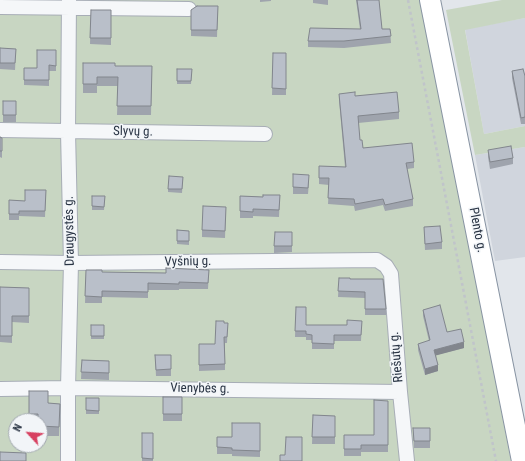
<!DOCTYPE html>
<html>
<head>
<meta charset="utf-8">
<style>
  body { margin:0 }
  #map { position:relative; width:525px; height:461px; overflow:hidden; background:#e2e6eb; font-family:"Roboto Condensed",sans-serif }
  canvas { display:block }
  .north { position:absolute; left:8px; top:413px; width:40px; height:40px; box-sizing:border-box; background:#f2f5f8; border:1px solid #a2a8b0; border-radius:50%; rotate:296deg; font-size:11px; font-weight:700; line-height:16px; text-align:center; color:#293444 }
  .north::after { content:''; display:block; margin:auto; width:14px; height:18px; background:#d74060; clip-path:polygon(50% 0,100% 100%,50% 72%,0 100%) }
</style>
</head>
<body>
<div id="map">
<canvas width="525" height="461"></canvas>
<div class="north">N</div>
</div>
<script>
const ctx = document.querySelector('canvas').getContext('2d');
ctx.lineJoin = 'round';
function fillPath(path, color) {
  ctx.fillStyle = color;
  ctx.fill(path, 'evenodd');
}
function shape(rows) {
  const path = new Path2D();
  for (const r of rows) {
    path.moveTo(r[0], r[1]);
    for (let i = 2; i < r.length; i += 2) path.lineTo(r[i], r[i + 1]);
  }
  return path;
}
function trace(path, color, width, dash) {
  ctx.strokeStyle = color;
  ctx.lineWidth = width;
  ctx.lineCap = dash ? 'butt' : 'round';
  ctx.setLineDash(dash || []);
  ctx.stroke(path);
}
function drawText(font, color, halo, rows, align = 'center') {
  ctx.font = font + ' "Roboto Condensed",sans-serif';
  ctx.lineWidth = 3;
  ctx.setLineDash([]);
  ctx.textBaseline = 'middle';
  ctx.strokeStyle = halo;
  ctx.fillStyle = color;
  for (const [text, x, y, turn = 0] of rows) {
    ctx.save();
    ctx.translate(x, y);
    ctx.rotate((+turn || 0) * Math.PI / 180);
    ctx.textAlign = isNaN(turn) ? turn : align;
    if (halo) ctx.strokeText(text, 0, 0);
    ctx.fillText(text, 0, 0);
    ctx.restore();
  }
}
fillPath(shape([
  [525,18,525,126,484,134,465,29],
  [525,147,525,257,495,261,475,155]
]), '#d0d5dd');
fillPath(shape([
  [0,0,422,0,511,461,0,461],
  [16,421,40,421,40,445,16,445],
  [502,0,525,0,525,18,465,30,484,134,525,126,525,147,475,155,446,10]
]), '#c8d6c2');
const minor = shape([
  [0,7,189,9],
  [0,130,265,134],
  [0,262,71,263,377,260,386,266,391,274,400,392,407,461],
  [0,389,68,388,400,392],
  [68,461,68,388,71,263,68,132,69,0]
]);
const highway = shape([
  [430,0,522,461]
]);
trace(minor, '#a7adb6', 16);
trace(highway, '#8894a3', 22);
trace(shape([
  [408,0,496,461]
]), '#c0c4ca', 2.5, [3, 3]);
trace(minor, '#f5f7f9', 14);
trace(highway, '#fff', 20);
fillPath(shape([
  [260,0,271,0,271,1,260,2],
  [313,0,328,0,328,5,313,3],
  [356,0,379,0,382,29,390,29,391,43,344,48,308,47,308,41,360,29],
  [218,6,217,37,191,36,191,10],
  [91,10,111,10,111,45,90,44],
  [0,48,16,49,15,70,0,69],
  [56,50,56,71,49,71,49,86,24,85,24,68,37,68],
  [273,53,286,53,286,95,272,95],
  [83,63,115,66,152,66,151,115,117,115,118,86,97,86,97,93,83,93],
  [177,69,192,69,191,84,177,84],
  [512,71,525,76,525,124,521,124,512,78],
  [339,94,355,96,399,112,399,119,358,123,360,140,363,148,414,162,414,168,407,169,413,199,413,206,385,211,383,205,355,211,354,206,328,204,329,185,319,184,319,166,345,167,339,100],
  [3,101,16,101,16,122,3,122],
  [0,137,2,138,2,158,0,157],
  [488,150,513,158,513,164,490,169,488,157],
  [293,174,309,182,308,194,293,194],
  [183,177,182,193,168,192,168,189],
  [46,190,45,217,19,216,19,220,9,220,9,200,25,201],
  [280,195,279,217,253,216,253,218,240,218,240,196,263,197],
  [92,196,105,196,104,210,92,210],
  [226,207,225,238,202,237,202,230],
  [424,227,442,242,442,249,425,250],
  [177,230,189,231,189,245,177,244],
  [292,232,292,252,274,253,274,246],
  [86,270,102,272,166,273,209,270,208,289,179,289,179,290,148,290,148,298,102,297,102,303,85,303],
  [339,278,350,279,386,309,386,315,365,315,365,298,338,297],
  [0,287,29,288,29,323,12,322,12,343,0,342],
  [296,307,306,325,347,325,362,321,361,341,334,341,334,349,312,349,312,340,306,340,306,337,295,337],
  [423,310,464,348,436,355,438,371,425,375,418,350,418,344,429,341,423,316],
  [224,323,228,323,227,343,225,343,225,370,199,371,199,344,215,344],
  [91,325,104,325,104,339,91,339],
  [155,355,171,355,171,376,156,376],
  [82,360,109,361,109,380,81,379],
  [29,391,48,403,60,404,59,436,40,436,40,421,29,421],
  [163,397,182,397,182,421,163,421],
  [86,398,99,398,99,414,86,414],
  [388,401,388,452,361,452,361,456,344,456,344,435,374,435],
  [313,415,335,416,335,444,312,444],
  [260,423,260,457,232,456,232,454,217,454,217,437,232,437],
  [413,428,430,428,430,448,414,448],
  [142,433,153,433,153,461,142,461]
]), '#9fa4ad');
fillPath(shape([
  [464,342,464,348,434,356,434,350],
  [438,365,438,371,425,375,425,369]
]), '#82868d');
const building = shape([
  [357,0,379,0,382,29,390,29,391,36,344,41,308,41,310,28,361,29,357,0],
  [197,6,218,6,217,30,191,30,191,10,197,6],
  [91,10,111,10,111,38,90,38,91,10],
  [0,48,16,49,15,63,0,63,0,48],
  [37,50,56,50,56,66,49,65,49,80,24,80,24,68,37,68,37,50],
  [273,53,286,53,286,89,272,88,273,53],
  [83,63,115,63,115,66,152,66,151,106,117,106,118,77,97,77,97,84,83,84,83,63],
  [177,69,192,69,191,81,177,81,177,69],
  [523,69,525,76,525,117,521,118,512,71,523,69],
  [355,92,355,96,397,92,399,112,358,116,360,140,362,140,363,148,412,143,414,162,406,163,413,199,385,205,383,199,355,204,354,199,328,198,329,178,319,178,319,166,346,167,339,94,355,92],
  [3,101,16,101,16,115,3,115,3,101],
  [0,137,2,138,2,151,0,151,0,137],
  [511,146,513,158,490,162,488,150,511,146],
  [293,174,309,175,308,188,293,187,293,174],
  [169,176,183,177,182,189,168,189,169,176],
  [25,190,46,190,45,211,19,211,19,214,9,214,9,200,25,201,25,190],
  [263,195,280,195,279,210,253,209,253,212,240,211,240,196,263,197,263,195],
  [92,196,105,196,104,207,92,206,92,196],
  [203,206,226,207,225,231,202,230,203,206],
  [440,226,442,242,425,244,424,227,440,226],
  [177,230,189,231,189,241,177,241,177,230],
  [275,232,292,232,292,246,274,246,275,232],
  [166,268,209,270,208,283,179,282,179,284,148,283,148,292,102,291,102,297,85,296,86,270,102,270,102,272,166,273,166,268],
  [339,278,350,278,350,279,383,279,386,309,365,309,365,292,338,291,339,278],
  [0,287,29,288,29,316,12,316,12,336,0,336,0,287],
  [440,305,447,332,461,329,464,342,434,350,438,365,425,369,418,344,430,340,423,310,440,305],
  [296,307,306,307,306,325,347,325,347,320,362,321,361,335,334,335,334,344,312,343,312,335,306,334,306,331,295,331,296,307],
  [216,321,224,321,224,323,228,323,227,337,224,337,225,364,199,365,199,344,215,344,216,321],
  [91,325,104,325,104,336,91,336,91,325],
  [155,355,171,355,171,369,156,370,155,355],
  [82,360,109,361,109,373,81,372,82,360],
  [29,391,48,391,48,403,60,404,59,427,40,426,40,421,38,421,38,414,29,414,29,391],
  [163,397,182,397,182,414,163,414,163,397],
  [86,398,99,398,99,411,86,410,86,398],
  [374,400,388,401,388,445,361,445,361,449,344,449,344,435,374,435,374,400],
  [313,415,335,416,335,437,312,437,313,415],
  [232,423,260,423,260,451,232,450,232,448,217,447,217,437,232,437,232,423],
  [413,428,430,428,430,441,414,441,413,428],
  [142,433,153,433,153,459,142,458,142,433],
  [286,437,302,437,302,461,280,461,280,455,285,455,286,437],
  [0,452,26,453,26,461,0,461,0,452]
]);
fillPath(building, '#b9bfc9');
trace(building, '#82868d', 1);
drawText('13px', '#293444', '#f2f5f8', [
  ["Slyvų g.",133,132,1],
  ["Plento g.",477,230,79],
  ["Draugystės g.",70,231,-91],
  ["Vyšnių g.",188,262,-1],
  ["Riešutų g.",397,357,-95],
  ["Vienybės g.",200,389,1]
]);
</script>
</body>
</html>
